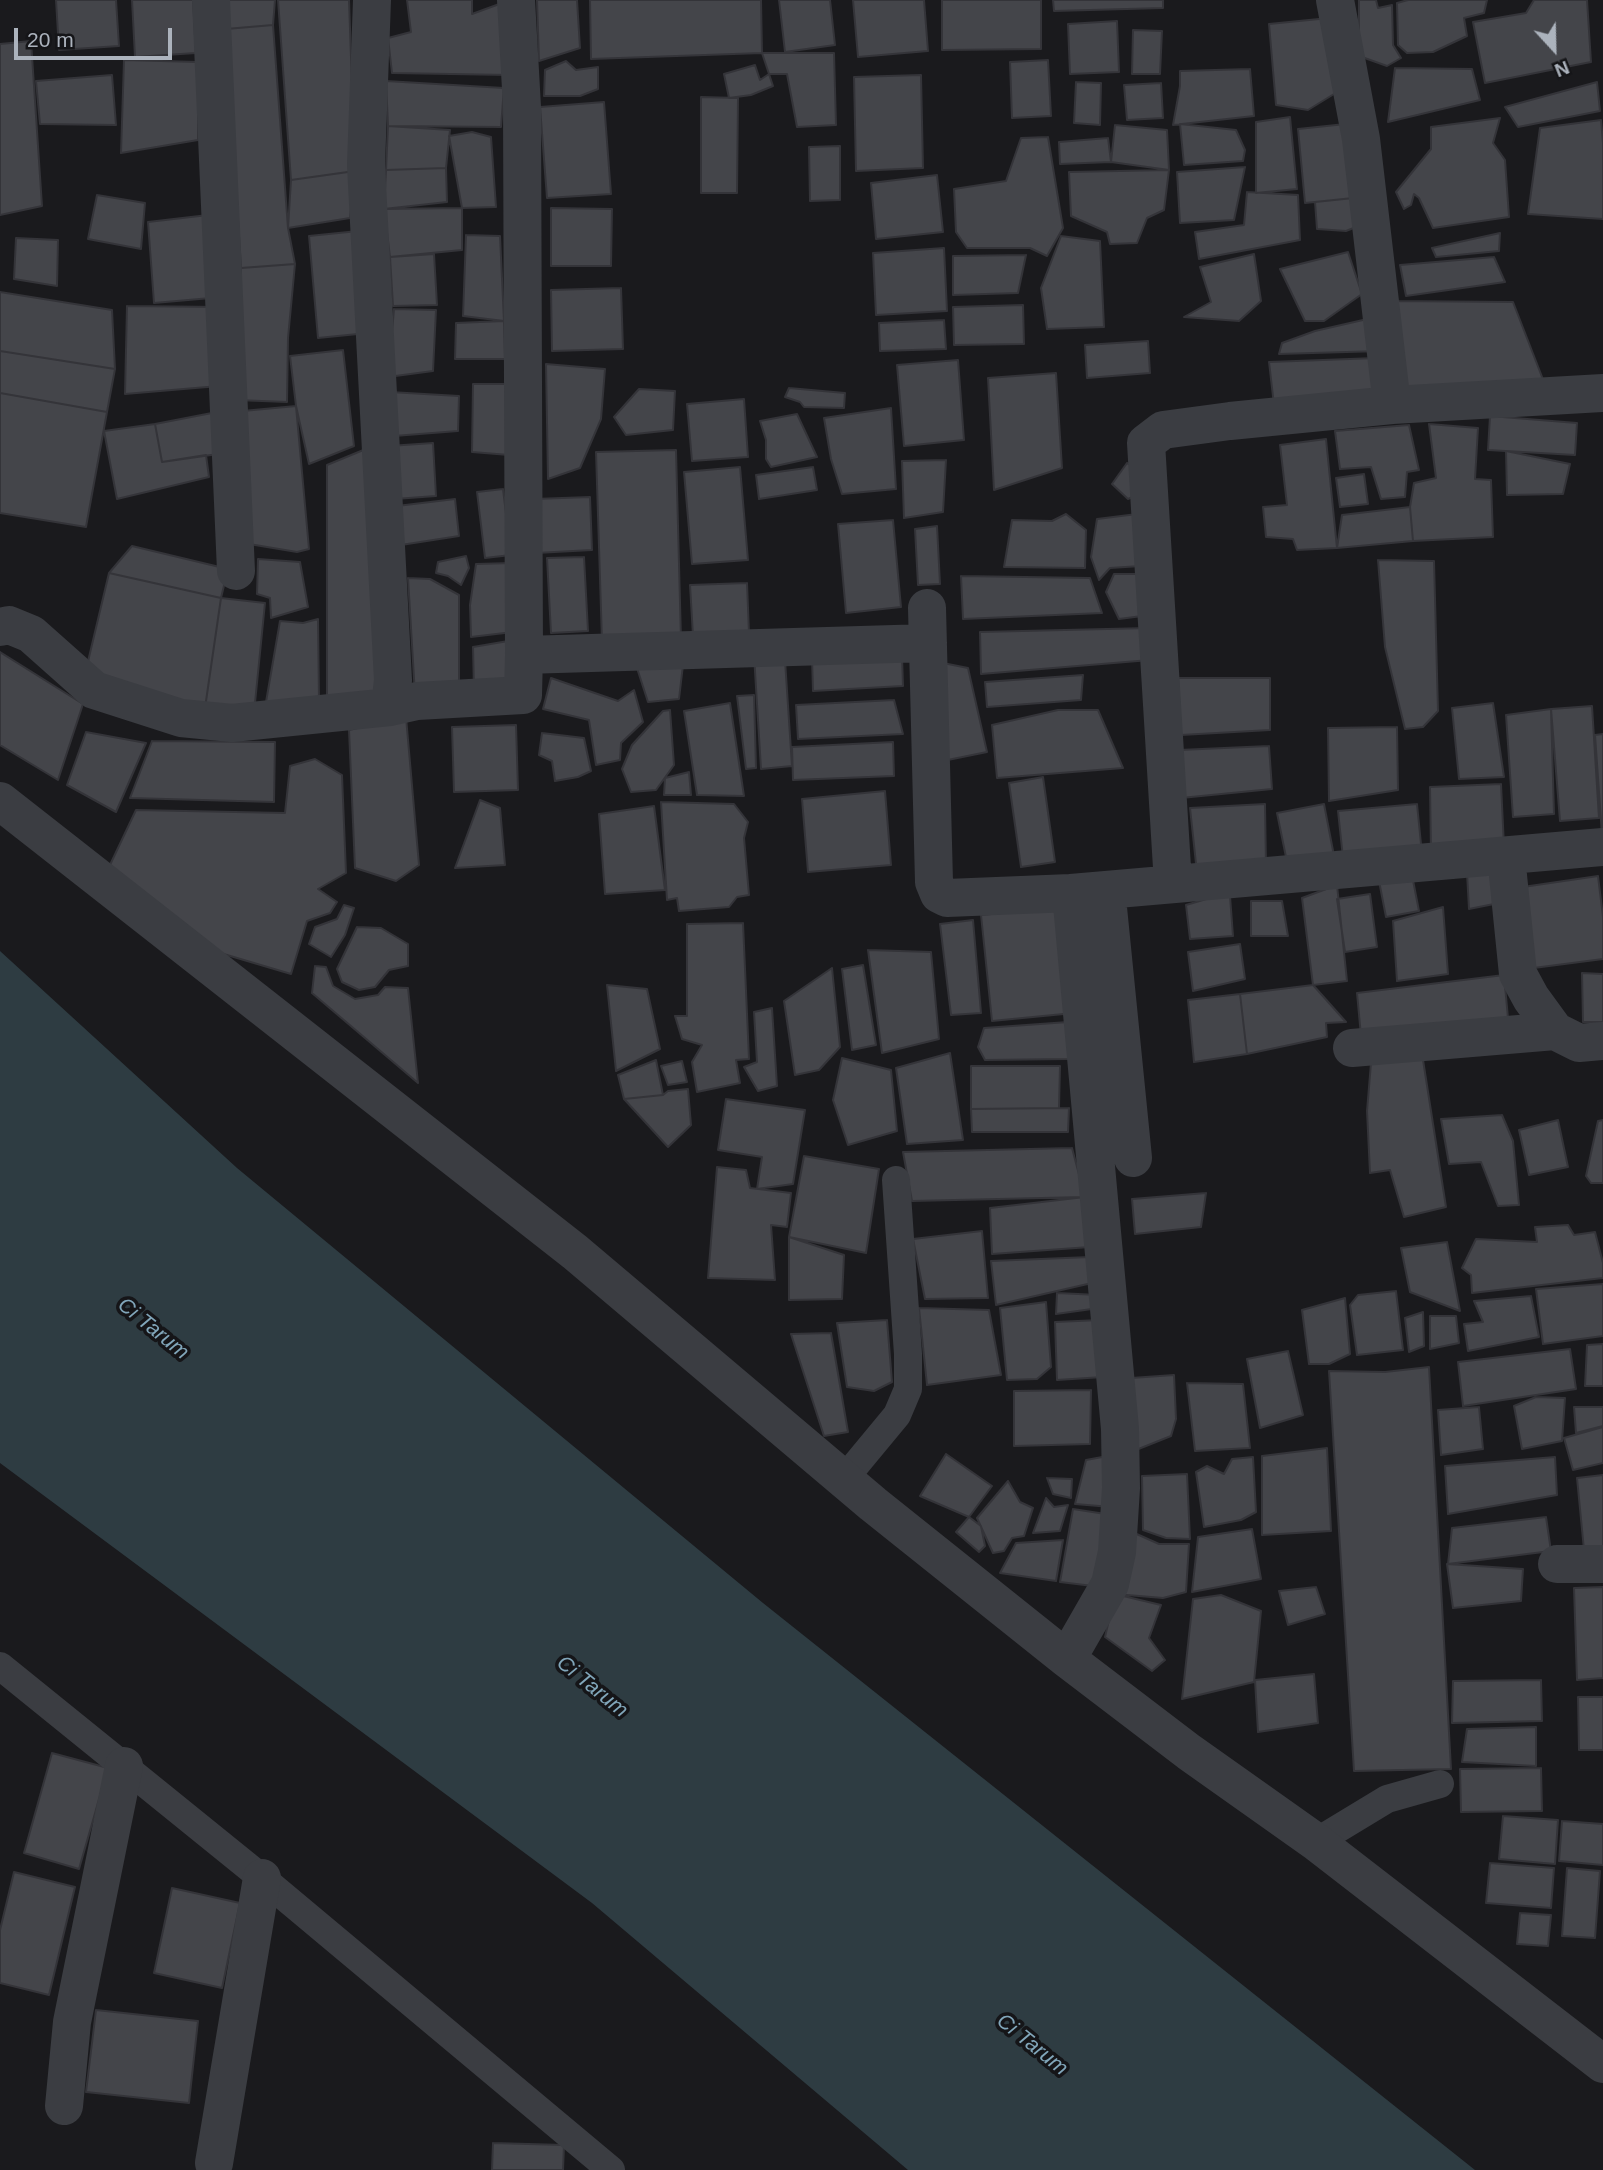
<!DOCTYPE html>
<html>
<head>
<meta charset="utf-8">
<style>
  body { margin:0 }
  #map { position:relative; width:1603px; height:2170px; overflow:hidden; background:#1a1a1d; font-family:Helvetica,sans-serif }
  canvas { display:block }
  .north { position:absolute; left:1519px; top:14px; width:70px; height:70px; -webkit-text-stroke:5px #151518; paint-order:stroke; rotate:158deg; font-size:19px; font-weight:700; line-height:28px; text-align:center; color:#acb3bd }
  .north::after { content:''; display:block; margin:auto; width:24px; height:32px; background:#acb3bd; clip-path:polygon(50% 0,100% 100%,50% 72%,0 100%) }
  .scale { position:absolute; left:14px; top:28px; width:158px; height:32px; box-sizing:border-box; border:4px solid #acb3bd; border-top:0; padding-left:9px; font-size:21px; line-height:24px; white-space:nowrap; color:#acb3bd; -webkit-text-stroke:5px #151518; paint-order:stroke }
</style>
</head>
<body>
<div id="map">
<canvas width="1603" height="2170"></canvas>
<div class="north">N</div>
<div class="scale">20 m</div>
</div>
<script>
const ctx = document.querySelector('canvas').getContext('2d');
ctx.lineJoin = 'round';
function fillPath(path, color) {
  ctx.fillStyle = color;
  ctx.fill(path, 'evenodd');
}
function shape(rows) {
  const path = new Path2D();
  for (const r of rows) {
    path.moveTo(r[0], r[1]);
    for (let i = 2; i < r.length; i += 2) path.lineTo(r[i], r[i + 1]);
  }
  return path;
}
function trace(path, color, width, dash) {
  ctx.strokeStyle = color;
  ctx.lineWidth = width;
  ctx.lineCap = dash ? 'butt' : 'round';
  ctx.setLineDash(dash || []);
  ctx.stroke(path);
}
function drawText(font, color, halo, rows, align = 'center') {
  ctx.font = font + ' Helvetica,sans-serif';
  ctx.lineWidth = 7;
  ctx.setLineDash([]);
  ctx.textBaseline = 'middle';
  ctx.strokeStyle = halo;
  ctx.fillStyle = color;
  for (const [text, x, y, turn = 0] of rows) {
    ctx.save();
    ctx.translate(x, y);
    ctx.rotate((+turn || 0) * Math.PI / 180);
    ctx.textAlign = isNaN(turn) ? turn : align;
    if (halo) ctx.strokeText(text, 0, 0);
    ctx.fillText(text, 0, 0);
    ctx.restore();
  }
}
fillPath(shape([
  [0,951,237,1168,763,1603,1475,2170,908,2170,592,1903,0,1463]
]), '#2e3c42');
const building = shape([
  [56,0,116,0,119,46,59,50,56,0],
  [132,0,193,0,196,53,135,57,132,0],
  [223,0,275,0,273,25,226,29,223,0],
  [278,0,349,0,355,171,291,180,278,0],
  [407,0,472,0,472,14,502,3,509,75,392,73,388,38,411,32,407,0],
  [537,0,577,0,580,48,539,61,537,0],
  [590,0,761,0,762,53,591,59,590,0],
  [779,0,830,0,835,45,785,52,779,0],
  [853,0,924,0,928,51,858,57,853,0],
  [942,0,1041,0,1041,49,942,50,942,0],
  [1053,0,1163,0,1163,8,1054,11,1053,0],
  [1359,0,1376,0,1378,8,1392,5,1393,45,1401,58,1387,66,1359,56,1359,0],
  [1408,0,1487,0,1484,13,1464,18,1467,36,1433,52,1407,53,1398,45,1397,3,1408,0],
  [1534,0,1587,0,1591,62,1485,83,1473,22,1526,13,1534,0],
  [1329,18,1347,86,1308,110,1276,105,1269,24,1329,18],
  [1117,21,1119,72,1070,74,1068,24,1117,21],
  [273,25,288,228,295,264,241,268,226,29,273,25],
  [1133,30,1162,31,1160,74,1132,74,1133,30],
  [31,41,42,206,0,215,0,44,31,41],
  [762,53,834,53,836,125,797,127,787,74,769,74,762,53],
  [124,60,198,62,198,140,121,153,124,60],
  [1048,60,1051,116,1012,118,1010,62,1048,60],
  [566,61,576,70,598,67,598,89,580,96,544,96,545,70,566,61],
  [755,65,760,80,769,74,773,86,751,95,729,98,724,74,755,65],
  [1395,68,1472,69,1480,100,1388,122,1395,68],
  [1250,69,1254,116,1173,125,1180,86,1180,71,1250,69],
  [112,75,116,125,40,124,36,81,112,75],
  [921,75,923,168,856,171,854,77,921,75],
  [386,81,504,88,501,127,388,126,386,81],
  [1076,82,1101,83,1100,125,1074,123,1076,82],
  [1597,82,1600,111,1518,127,1505,107,1597,82],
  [1161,83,1163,118,1127,120,1124,85,1161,83],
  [701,97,738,98,737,193,701,193,701,97],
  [604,102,611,194,547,198,540,107,604,102],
  [1290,117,1297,189,1256,193,1256,122,1290,117],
  [1500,118,1493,143,1505,160,1509,217,1433,228,1419,198,1414,194,1411,205,1404,209,1396,192,1431,149,1431,127,1500,118],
  [1601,120,1603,143,1603,219,1528,214,1540,128,1601,120],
  [1355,123,1363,197,1305,203,1298,129,1355,123],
  [1180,124,1236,130,1245,150,1243,161,1184,165,1180,124],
  [1115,125,1167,130,1169,170,1111,162,1115,125],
  [388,126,450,130,446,168,386,170,388,126],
  [472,132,491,137,496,207,462,208,449,136,472,132],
  [1048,137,1063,228,1047,256,1030,248,967,248,956,232,954,189,1006,181,1021,138,1048,137],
  [1108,138,1111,162,1060,164,1059,142,1108,138],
  [840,146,840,200,810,201,809,147,840,146],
  [1245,167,1234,220,1180,223,1177,172,1245,167],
  [446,168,447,202,384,209,386,170,446,168],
  [1169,170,1164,210,1147,218,1137,243,1110,244,1107,232,1071,216,1069,172,1169,170],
  [355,171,350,218,288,228,291,180,355,171],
  [937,175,943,232,876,239,871,183,937,175],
  [1247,192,1298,195,1300,240,1199,259,1195,232,1244,225,1247,192],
  [97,195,145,203,141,249,88,239,97,195],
  [1363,197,1366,223,1346,231,1317,229,1315,202,1363,197],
  [462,208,462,250,390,257,384,209,462,208],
  [551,208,612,209,611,266,551,266,551,208],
  [208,215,211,298,154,303,148,222,208,215],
  [358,231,368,333,318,338,309,236,358,231],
  [1500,233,1499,251,1436,257,1432,248,1500,233],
  [466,235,500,236,504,321,463,316,466,235],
  [1061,236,1100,241,1104,327,1047,329,1041,288,1061,236],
  [16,238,58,240,57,286,14,279,16,238],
  [944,248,947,311,876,315,873,253,944,248],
  [1348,252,1362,294,1324,321,1305,321,1280,269,1348,252],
  [434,254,437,305,393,306,390,257,434,254],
  [1254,254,1261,301,1239,321,1184,317,1211,302,1200,267,1254,254],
  [1026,255,1018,293,953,295,953,256,1026,255],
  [1494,257,1505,282,1406,296,1400,265,1494,257],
  [295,264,288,338,287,402,236,400,241,268,295,264],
  [621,288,623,349,552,351,551,290,621,288],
  [0,292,112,310,115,369,0,351,0,292],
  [1392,301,1513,302,1544,382,1398,397,1392,301],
  [1023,305,1024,344,954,345,953,307,1023,305],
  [127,306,221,307,219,386,125,394,127,306],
  [394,309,436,310,433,371,388,377,394,309],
  [1376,317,1381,351,1279,354,1282,343,1315,331,1376,317],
  [944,320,946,349,880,351,879,323,944,320],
  [504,321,505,359,455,359,456,323,504,321],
  [1148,341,1150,373,1087,378,1085,345,1148,341],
  [343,350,354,446,309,464,296,406,290,356,343,350],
  [0,351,115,369,107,412,0,393,0,351],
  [1376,358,1381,396,1274,405,1269,362,1376,358],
  [958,360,964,440,904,446,897,365,958,360],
  [546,364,605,369,601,419,580,468,548,479,546,364],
  [1056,373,1062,468,994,490,988,378,1056,373],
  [473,384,509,384,509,455,472,452,473,384],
  [789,388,845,393,844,408,804,407,800,402,785,397,789,388],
  [639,389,675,391,673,430,626,435,614,417,639,389],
  [390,392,459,396,458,431,394,436,390,392],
  [0,393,107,412,86,527,0,513,0,393],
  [744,399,748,457,692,461,687,404,744,399],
  [296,406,309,549,297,552,243,543,232,412,296,406],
  [891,408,896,489,842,494,831,459,824,418,891,408],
  [217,412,225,453,162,462,155,424,217,412],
  [797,414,817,457,771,467,766,459,766,440,760,421,797,414],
  [1490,416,1577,423,1575,455,1488,450,1490,416],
  [155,424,162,462,206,455,209,477,117,499,104,431,155,424],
  [1429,424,1478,428,1475,479,1491,480,1493,537,1413,541,1410,507,1414,483,1436,478,1429,424],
  [1409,425,1419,470,1407,472,1405,497,1381,499,1371,467,1340,469,1335,431,1409,425],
  [1326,439,1337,548,1297,550,1293,539,1266,537,1263,507,1287,505,1280,445,1326,439],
  [433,443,436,496,395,499,389,446,433,443],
  [373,446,378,691,327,701,327,465,373,446],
  [676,450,681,640,602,642,596,452,676,450],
  [1506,451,1570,464,1563,494,1507,495,1506,451],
  [946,460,943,512,904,518,902,461,946,460],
  [1127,463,1138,469,1139,494,1128,499,1112,484,1127,463],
  [740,467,748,560,692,564,684,472,740,467],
  [813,467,817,490,759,499,756,475,813,467],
  [1364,474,1368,504,1340,507,1336,478,1364,474],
  [503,489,511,555,485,558,477,492,503,489],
  [590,497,592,550,536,553,534,499,590,497],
  [455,499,459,536,401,545,397,506,455,499],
  [1410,507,1413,541,1337,548,1342,515,1410,507],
  [1066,514,1086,530,1085,568,1004,567,1012,520,1052,521,1066,514],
  [1137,514,1141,566,1110,568,1099,580,1091,557,1097,519,1137,514],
  [893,520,901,607,846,613,838,524,893,520],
  [937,526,940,584,918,585,915,529,937,526],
  [132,546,228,569,221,598,109,573,132,546],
  [466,556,469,568,461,585,448,576,436,573,438,562,466,556],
  [584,557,588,631,551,633,547,558,584,557],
  [258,559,300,562,308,607,271,618,270,598,257,594,258,559],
  [1378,560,1434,561,1438,711,1423,727,1405,729,1385,647,1378,560],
  [512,563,513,632,471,637,470,605,476,564,512,563],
  [109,573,221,598,205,708,85,674,109,573],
  [1114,574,1144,574,1150,615,1119,619,1106,592,1114,574],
  [961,576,1090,578,1102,613,963,619,961,576],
  [408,578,430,579,459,595,459,692,415,695,408,578],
  [747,583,749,633,693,636,690,585,747,583],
  [221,598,265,603,254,713,205,708,221,598],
  [318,619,319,700,266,702,280,621,303,623,318,619],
  [1149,628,1150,660,981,674,980,632,1149,628],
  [514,640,515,687,474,691,473,647,514,640],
  [0,652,83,704,58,780,0,745,0,652],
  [754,655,785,660,792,766,761,769,754,655],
  [902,656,903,686,813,691,812,658,902,656],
  [938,662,968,668,987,752,938,762,938,662],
  [636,665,683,665,679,699,648,702,636,665],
  [1083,675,1081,700,987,707,985,682,1083,675],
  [551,678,618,701,634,690,643,722,621,743,620,760,596,765,589,720,543,709,551,678],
  [1178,678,1270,678,1270,730,1181,735,1178,678],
  [754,695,756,768,746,769,737,696,754,695],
  [894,700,903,734,798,739,796,705,894,700],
  [730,703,744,796,697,795,684,711,730,703],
  [1493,703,1504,777,1459,779,1452,708,1493,703],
  [1592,706,1599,818,1560,821,1551,709,1592,706],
  [1551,709,1554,814,1513,817,1506,715,1551,709],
  [670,710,674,765,656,790,631,792,622,769,632,745,663,711,670,710],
  [1058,710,1098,710,1123,768,997,778,992,725,1058,710],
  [406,717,419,865,396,881,355,868,349,730,406,717],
  [516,725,518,790,454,792,452,727,516,725],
  [1397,727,1398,790,1329,801,1328,728,1397,727],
  [86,732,146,743,116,812,67,785,86,732],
  [542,733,584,738,591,771,578,777,555,781,552,761,539,755,542,733],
  [1603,734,1603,835,1602,835,1595,735,1603,734],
  [152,741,275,742,274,802,130,798,152,741],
  [893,742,894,776,793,780,792,747,893,742],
  [1269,746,1272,789,1181,798,1179,750,1269,746],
  [315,759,342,775,346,873,318,889,337,902,330,913,307,921,291,974,200,947,109,867,136,810,285,813,290,766,315,759],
  [689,772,691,795,664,795,665,778,689,772],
  [1043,777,1055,862,1021,867,1009,783,1043,777],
  [1501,784,1504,846,1431,853,1430,787,1501,784],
  [885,791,891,865,808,872,802,799,885,791],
  [480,800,500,808,505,865,455,868,480,800],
  [661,802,734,804,748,822,744,838,749,895,737,897,729,907,679,911,677,898,667,900,661,802],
  [1265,804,1266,866,1197,873,1190,808,1265,804],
  [1324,804,1335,861,1287,862,1277,813,1324,804],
  [1417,804,1422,854,1343,858,1338,811,1417,804],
  [654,806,665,890,605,894,599,814,654,806],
  [1500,865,1504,902,1469,909,1467,873,1500,865],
  [1412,875,1419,911,1386,917,1379,881,1412,875],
  [1598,876,1603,917,1603,959,1526,969,1516,888,1598,876],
  [1337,885,1347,981,1313,985,1302,898,1337,885],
  [1370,894,1377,947,1345,952,1337,899,1370,894],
  [1230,896,1233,936,1190,939,1186,905,1213,897,1230,896],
  [1251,901,1282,901,1288,936,1251,936,1251,901],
  [344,905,354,908,345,935,331,957,309,944,315,927,337,919,344,905],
  [1063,907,1074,1013,992,1021,981,915,1063,907],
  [1443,907,1448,974,1397,981,1393,921,1443,907],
  [973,920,981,1013,951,1015,940,924,973,920],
  [743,923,749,1059,736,1060,740,1083,697,1092,692,1062,702,1045,682,1039,675,1016,687,1016,687,924,743,923],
  [357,927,381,928,408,944,408,966,389,970,375,987,359,990,342,982,337,969,357,927],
  [1240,944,1245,979,1193,991,1188,952,1240,944],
  [868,950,931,952,939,1039,882,1053,868,950],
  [863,965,876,1045,852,1050,842,969,863,965],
  [315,966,326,967,333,986,355,999,378,995,385,987,408,988,418,1083,312,993,315,966],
  [832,968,840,1047,819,1070,795,1075,784,1001,832,968],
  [1582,973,1603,974,1603,1022,1583,1022,1582,973],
  [1504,975,1508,1018,1361,1036,1357,993,1504,975],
  [607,985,647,989,660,1049,616,1071,607,985],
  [1313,985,1346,1022,1326,1023,1327,1037,1247,1054,1240,994,1313,985],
  [1240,994,1247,1054,1194,1062,1188,1000,1240,994],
  [772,1008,777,1086,758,1091,744,1067,757,1062,754,1012,772,1008],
  [1068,1022,1068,1059,985,1060,978,1047,984,1028,1068,1022],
  [1421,1047,1446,1207,1404,1217,1390,1170,1370,1173,1367,1111,1372,1051,1421,1047],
  [950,1053,963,1140,907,1144,896,1068,950,1053],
  [842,1058,891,1070,897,1131,848,1145,833,1100,842,1058],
  [656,1060,663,1095,624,1099,618,1075,656,1060],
  [682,1061,687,1082,668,1085,661,1066,682,1061],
  [971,1066,1060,1066,1059,1108,971,1109,971,1066],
  [688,1089,691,1125,668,1147,624,1099,663,1095,668,1091,688,1089],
  [726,1099,805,1110,793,1184,757,1189,762,1157,718,1150,726,1099],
  [1069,1108,1068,1132,972,1132,971,1109,1069,1108],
  [1502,1115,1513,1141,1519,1205,1498,1206,1481,1162,1449,1164,1441,1119,1502,1115],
  [1558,1120,1568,1167,1529,1175,1519,1130,1558,1120],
  [1603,1120,1603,1183,1591,1183,1586,1176,1598,1121,1603,1120],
  [1072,1148,1085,1197,912,1201,903,1152,1072,1148],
  [804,1156,879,1169,866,1253,789,1237,804,1156],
  [717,1167,746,1170,750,1188,791,1193,787,1227,771,1225,775,1280,708,1278,717,1167],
  [1206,1193,1201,1227,1135,1234,1132,1199,1206,1193],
  [1085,1197,1090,1247,992,1254,990,1208,1085,1197],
  [1568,1225,1574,1235,1595,1232,1603,1263,1603,1278,1472,1293,1471,1275,1462,1268,1476,1239,1537,1242,1535,1227,1568,1225],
  [982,1231,988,1298,925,1299,913,1239,982,1231],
  [789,1237,844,1255,842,1299,789,1300,789,1237],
  [1447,1242,1460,1311,1410,1292,1401,1248,1447,1242],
  [1090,1257,1092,1283,996,1305,991,1261,1090,1257],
  [1603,1284,1603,1336,1543,1344,1536,1289,1603,1284],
  [1396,1291,1403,1350,1357,1355,1350,1305,1358,1295,1396,1291],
  [1057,1293,1099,1295,1099,1308,1056,1314,1057,1293],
  [1531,1296,1539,1337,1468,1351,1464,1324,1483,1322,1474,1301,1531,1296],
  [1345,1298,1350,1354,1329,1364,1309,1364,1302,1310,1345,1298],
  [1046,1302,1051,1367,1037,1379,1007,1380,1000,1308,1046,1302],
  [919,1308,989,1310,1001,1375,927,1385,919,1308],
  [1423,1312,1424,1346,1409,1352,1405,1318,1423,1312],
  [1430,1316,1456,1316,1459,1343,1430,1349,1430,1316],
  [887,1320,892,1382,874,1391,847,1387,837,1323,887,1320],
  [1100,1320,1103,1377,1057,1380,1055,1322,1100,1320],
  [831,1333,848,1432,824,1436,791,1334,831,1333],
  [1603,1344,1603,1386,1585,1386,1587,1345,1603,1344],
  [1570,1349,1576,1389,1463,1406,1458,1362,1570,1349],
  [1288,1351,1303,1415,1260,1428,1247,1359,1288,1351],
  [1429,1367,1451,1769,1354,1771,1329,1371,1385,1372,1429,1367],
  [1174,1375,1176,1419,1171,1436,1136,1450,1131,1378,1174,1375],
  [1187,1383,1243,1384,1250,1448,1195,1451,1187,1383],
  [1091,1390,1090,1444,1014,1446,1014,1391,1091,1390],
  [1536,1397,1565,1398,1562,1441,1522,1449,1514,1406,1536,1397],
  [1479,1407,1483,1449,1441,1455,1438,1410,1479,1407],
  [1574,1407,1603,1407,1603,1426,1576,1433,1574,1407],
  [1603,1427,1603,1463,1573,1470,1564,1438,1603,1427],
  [1327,1448,1331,1531,1262,1535,1262,1456,1327,1448],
  [946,1454,992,1486,969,1517,920,1496,946,1454],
  [1113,1455,1111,1507,1075,1504,1086,1460,1113,1455],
  [1253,1457,1256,1512,1241,1520,1204,1527,1196,1472,1207,1466,1224,1474,1232,1459,1253,1457],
  [1555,1457,1557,1495,1448,1514,1445,1466,1555,1457],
  [1187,1474,1190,1539,1166,1538,1143,1530,1142,1476,1187,1474],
  [1603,1475,1603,1550,1584,1550,1577,1478,1603,1475],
  [1047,1478,1072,1479,1071,1498,1053,1494,1047,1478],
  [1008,1481,1020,1502,1033,1508,1024,1536,1012,1538,1004,1551,993,1553,977,1518,1008,1481],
  [1046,1498,1054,1507,1068,1505,1060,1531,1033,1533,1046,1498],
  [1073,1509,1112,1515,1101,1587,1060,1582,1073,1509],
  [969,1517,981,1526,985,1546,979,1552,956,1532,969,1517],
  [1546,1517,1551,1551,1448,1564,1452,1528,1546,1517],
  [1252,1529,1261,1579,1192,1592,1198,1537,1252,1529],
  [1130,1531,1159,1544,1189,1544,1186,1592,1163,1598,1115,1594,1130,1531],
  [1063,1540,1056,1581,1000,1573,1016,1543,1063,1540],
  [1447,1564,1523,1569,1521,1601,1453,1608,1447,1564],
  [1316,1587,1325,1614,1288,1625,1279,1591,1316,1587],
  [1603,1587,1603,1678,1577,1680,1574,1588,1603,1587],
  [1115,1594,1161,1605,1149,1638,1165,1660,1152,1671,1105,1637,1115,1594],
  [1221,1595,1261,1611,1254,1682,1182,1699,1193,1599,1221,1595],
  [1314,1674,1318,1723,1258,1732,1255,1680,1314,1674],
  [1541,1680,1542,1721,1452,1723,1453,1681,1541,1680],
  [1578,1697,1603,1697,1603,1750,1579,1750,1578,1697],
  [1536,1727,1536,1766,1462,1762,1467,1729,1536,1727],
  [52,1753,108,1768,79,1869,24,1853,52,1753],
  [1541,1768,1542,1811,1461,1812,1460,1769,1541,1768],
  [1503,1816,1558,1820,1555,1864,1499,1859,1503,1816],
  [1562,1821,1603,1824,1603,1865,1559,1861,1562,1821],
  [1490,1863,1554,1868,1551,1908,1486,1903,1490,1863],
  [1567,1868,1600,1871,1595,1938,1562,1936,1567,1868],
  [14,1872,75,1887,49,1995,0,1983,0,1930,14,1872],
  [172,1888,240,1903,222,1988,154,1973,172,1888],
  [1520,1913,1551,1915,1548,1946,1517,1944,1520,1913],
  [96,2010,198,2021,189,2103,86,2092,96,2010],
  [493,2143,564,2145,563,2170,492,2170,493,2143]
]);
fillPath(building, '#44454a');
trace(building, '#343439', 2);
trace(shape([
  [844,1479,897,1415,908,1389,908,1354,896,1180],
  [0,1666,262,1878,611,2170],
  [1316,1842,1387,1799,1440,1784]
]), '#3b3d42', 28);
trace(shape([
  [211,0,236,571],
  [372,0,366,165,393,680,390,707,417,701,523,695,524,655],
  [516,0,522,107,524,655,928,643],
  [1335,0,1361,139,1392,405],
  [927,608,934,882,939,894,947,898,1071,893,1603,847],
  [0,627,9,625,31,634,94,690,181,718,232,723,390,707],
  [0,801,575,1252,873,1504,1067,1659,1189,1752,1316,1842,1603,2064],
  [1506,856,1518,974,1531,998,1555,1031,1579,1043,1603,1041],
  [1173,884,1146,443,1163,430,1230,421,1392,405,1603,393],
  [1109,890,1108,908,1133,1158],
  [1352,1048,1555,1031],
  [1557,1564,1603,1564],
  [1067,1659,1110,1584,1117,1552,1121,1488,1120,1429,1071,893],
  [64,2106,72,2022,124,1766],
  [214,2163,262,1878]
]), '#3b3d42', 38);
drawText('italic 21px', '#81a6ba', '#151518', [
  ["Ci Tarum",153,1329,39],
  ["Ci Tarum",592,1687,39],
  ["Ci Tarum",1032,2045,39]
]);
</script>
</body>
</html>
